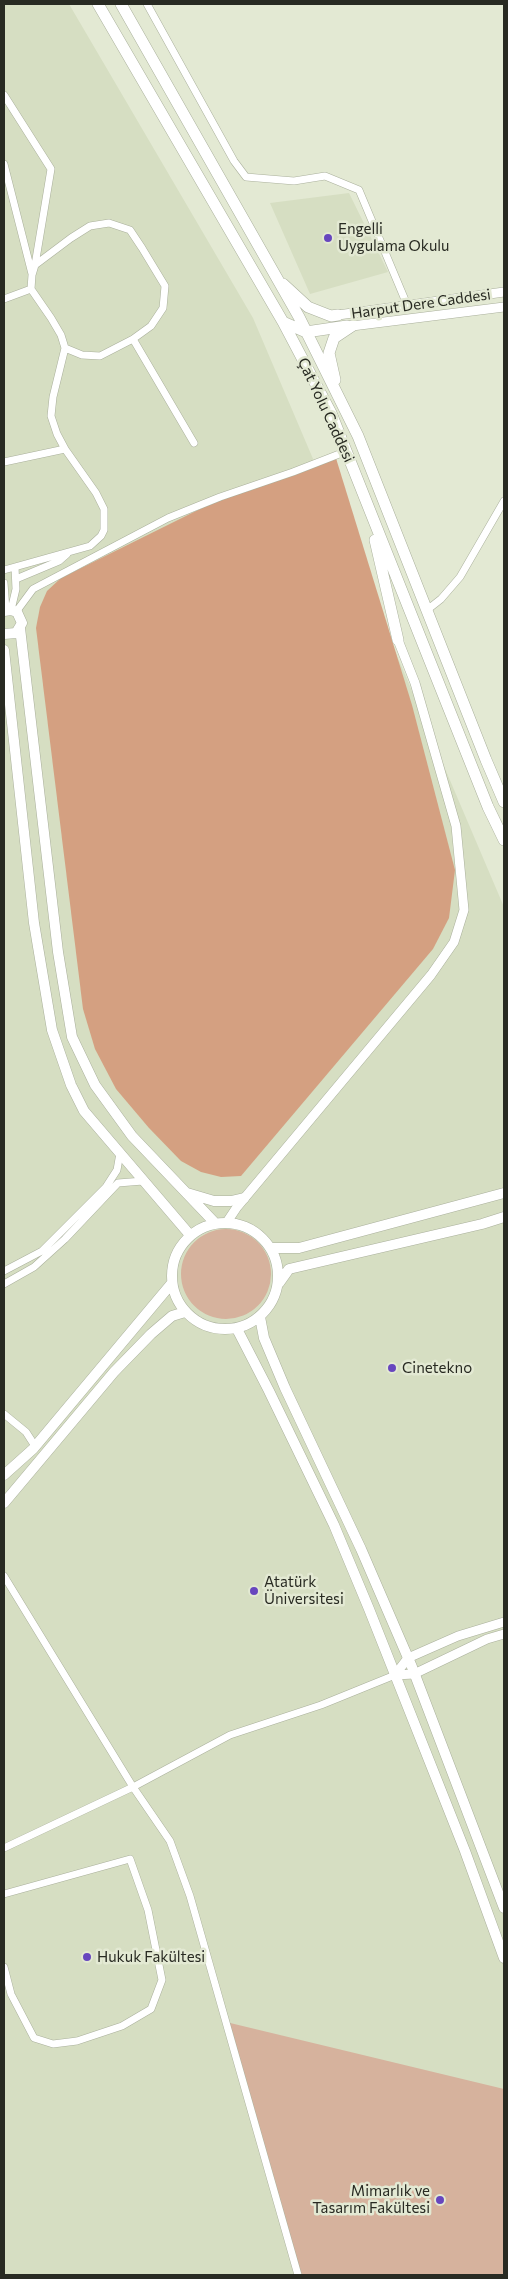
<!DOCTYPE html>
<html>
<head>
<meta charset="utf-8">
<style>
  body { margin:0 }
  #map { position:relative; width:508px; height:2279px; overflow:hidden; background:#e3e9d3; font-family:Commissioner,sans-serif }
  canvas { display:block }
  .frame { position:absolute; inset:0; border:5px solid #282a22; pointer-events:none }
</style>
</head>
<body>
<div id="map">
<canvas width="508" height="2279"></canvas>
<div class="frame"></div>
</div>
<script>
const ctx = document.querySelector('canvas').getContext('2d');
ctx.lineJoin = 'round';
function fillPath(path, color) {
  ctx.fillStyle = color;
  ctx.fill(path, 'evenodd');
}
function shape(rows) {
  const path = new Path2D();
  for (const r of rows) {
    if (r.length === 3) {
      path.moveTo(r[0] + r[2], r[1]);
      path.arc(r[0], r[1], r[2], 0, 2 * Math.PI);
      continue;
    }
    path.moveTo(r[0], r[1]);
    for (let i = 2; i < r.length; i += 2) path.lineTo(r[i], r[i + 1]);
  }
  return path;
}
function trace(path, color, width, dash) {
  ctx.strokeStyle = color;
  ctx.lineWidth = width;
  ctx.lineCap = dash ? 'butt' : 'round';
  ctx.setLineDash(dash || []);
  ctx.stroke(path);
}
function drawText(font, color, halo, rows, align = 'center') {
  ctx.font = font + ' Commissioner,sans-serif';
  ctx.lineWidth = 5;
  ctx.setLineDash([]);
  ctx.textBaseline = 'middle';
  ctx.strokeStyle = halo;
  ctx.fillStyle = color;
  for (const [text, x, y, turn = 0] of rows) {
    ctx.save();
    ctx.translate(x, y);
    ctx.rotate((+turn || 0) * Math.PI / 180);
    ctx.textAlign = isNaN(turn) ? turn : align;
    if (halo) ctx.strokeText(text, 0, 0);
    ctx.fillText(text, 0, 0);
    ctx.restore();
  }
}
fillPath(shape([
  [4,4,69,4,253,318,504,907,504,2275,4,2275],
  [349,193,388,272,310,294,270,203]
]), '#d6dec2');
fillPath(shape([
  [226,1274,45],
  [226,2022,504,2089,504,2275,298,2275]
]), '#d6b29d');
fillPath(shape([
  [335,455,412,705,455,870,449,918,433,949,241,1176,221,1177,201,1172,181,1161,149,1128,116,1089,95,1049,83,1009,36,628,40,607,47,591,61,578,204,507]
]), '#d4a081');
const minor = shape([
  [147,4,234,161,246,177,294,181,325,176,359,190,408,307],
  [4,95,51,169,35,265],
  [4,164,32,274],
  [109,223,130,230,142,248,165,286,163,308,151,326,133,339,100,356,82,355,65,348,61,335,51,318,31,289,32,275,35,265,71,238,90,226,109,223],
  [4,299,31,289],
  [133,339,194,443],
  [4,462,65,449],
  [4,570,90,546,101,536,104,530,104,509,96,493,65,449,57,434,51,416,53,397,65,348],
  [16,579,59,561,67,554],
  [4,583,6,610],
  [11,610,16,589,15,567],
  [427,610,441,599,460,577,504,501],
  [16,612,33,589,168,518,220,497,293,472,347,451],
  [4,1271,42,1251,106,1187,117,1170,120,1153],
  [4,1284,34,1267,65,1239,118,1183,143,1181],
  [4,1414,26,1432,35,1446],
  [4,1576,133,1787,170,1841,190,1896,298,2275],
  [4,1848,133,1787,230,1735,321,1705,395,1675],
  [4,1894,130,1859,148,1910,162,1980,151,2009,122,2026,77,2041,53,2044,34,2038,11,1994,4,1967]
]);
const tertiary = shape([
  [338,315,504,292],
  [352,326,504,307],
  [227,1222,237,1207,431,975,454,942,464,910,456,826,415,683,398,640],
  [395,1675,408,1658,458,1636,504,1622],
  [395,1675,414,1674,487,1639,504,1634]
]);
const secondary = shape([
  [4,611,11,610,17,612,22,623,16,633,4,634],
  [20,628,58,952,72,1037,95,1085,132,1136,215,1223],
  [4,650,34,923,52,1030,71,1085,84,1111,190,1235],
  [187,1193,214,1201,231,1201,244,1198],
  [225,1276,53],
  [271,1248,299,1248,504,1193],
  [279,1283,289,1269,482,1224,504,1217],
  [260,1317,264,1338,285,1388,361,1549,412,1667,504,1908],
  [237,1329,269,1391,334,1525,369,1609,465,1851,504,1958],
  [4,1475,33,1449,172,1283],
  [4,1503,114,1372,151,1334,172,1316,185,1312]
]);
const trunk = shape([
  [98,4,283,322,331,413,488,807,504,840],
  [121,4,299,317,358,436,486,760,504,802],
  [283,284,308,307,331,316,338,315],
  [283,322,306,332,347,326],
  [335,380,329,353,334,338,352,326],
  [375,540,398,640]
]);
trace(minor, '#aab09c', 8);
trace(tertiary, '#aab09c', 10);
trace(secondary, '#aab09c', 11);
trace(trunk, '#aab09c', 12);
trace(minor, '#fff', 7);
trace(tertiary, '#fff', 9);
trace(secondary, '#fff', 10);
trace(trunk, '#fff', 11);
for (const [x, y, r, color] of [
  [328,238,5,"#6746be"],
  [392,1368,5,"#6746be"],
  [254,1591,5,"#6746be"],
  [87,1957,5,"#6746be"],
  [440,2200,5,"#6746be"]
]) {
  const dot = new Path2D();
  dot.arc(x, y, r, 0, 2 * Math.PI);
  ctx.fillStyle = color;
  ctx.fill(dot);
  trace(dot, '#e3e9d3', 2);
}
drawText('15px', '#282a22', '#e3e9d3', [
  ["Engelli",338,229],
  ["Uygulama Okulu",338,246],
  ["Cinetekno",402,1368],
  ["Atatürk",264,1582],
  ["Üniversitesi",264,1599],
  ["Hukuk Fakültesi",97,1957],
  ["Mimarlık ve",430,2191,"right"],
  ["Tasarım Fakültesi",430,2208,"right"]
], 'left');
drawText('15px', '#282a22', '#e3e9d3', [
  ["Harput Dere Caddesi",421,304,-8],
  ["Çat Yolu Caddesi",326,410,65]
]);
</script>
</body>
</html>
